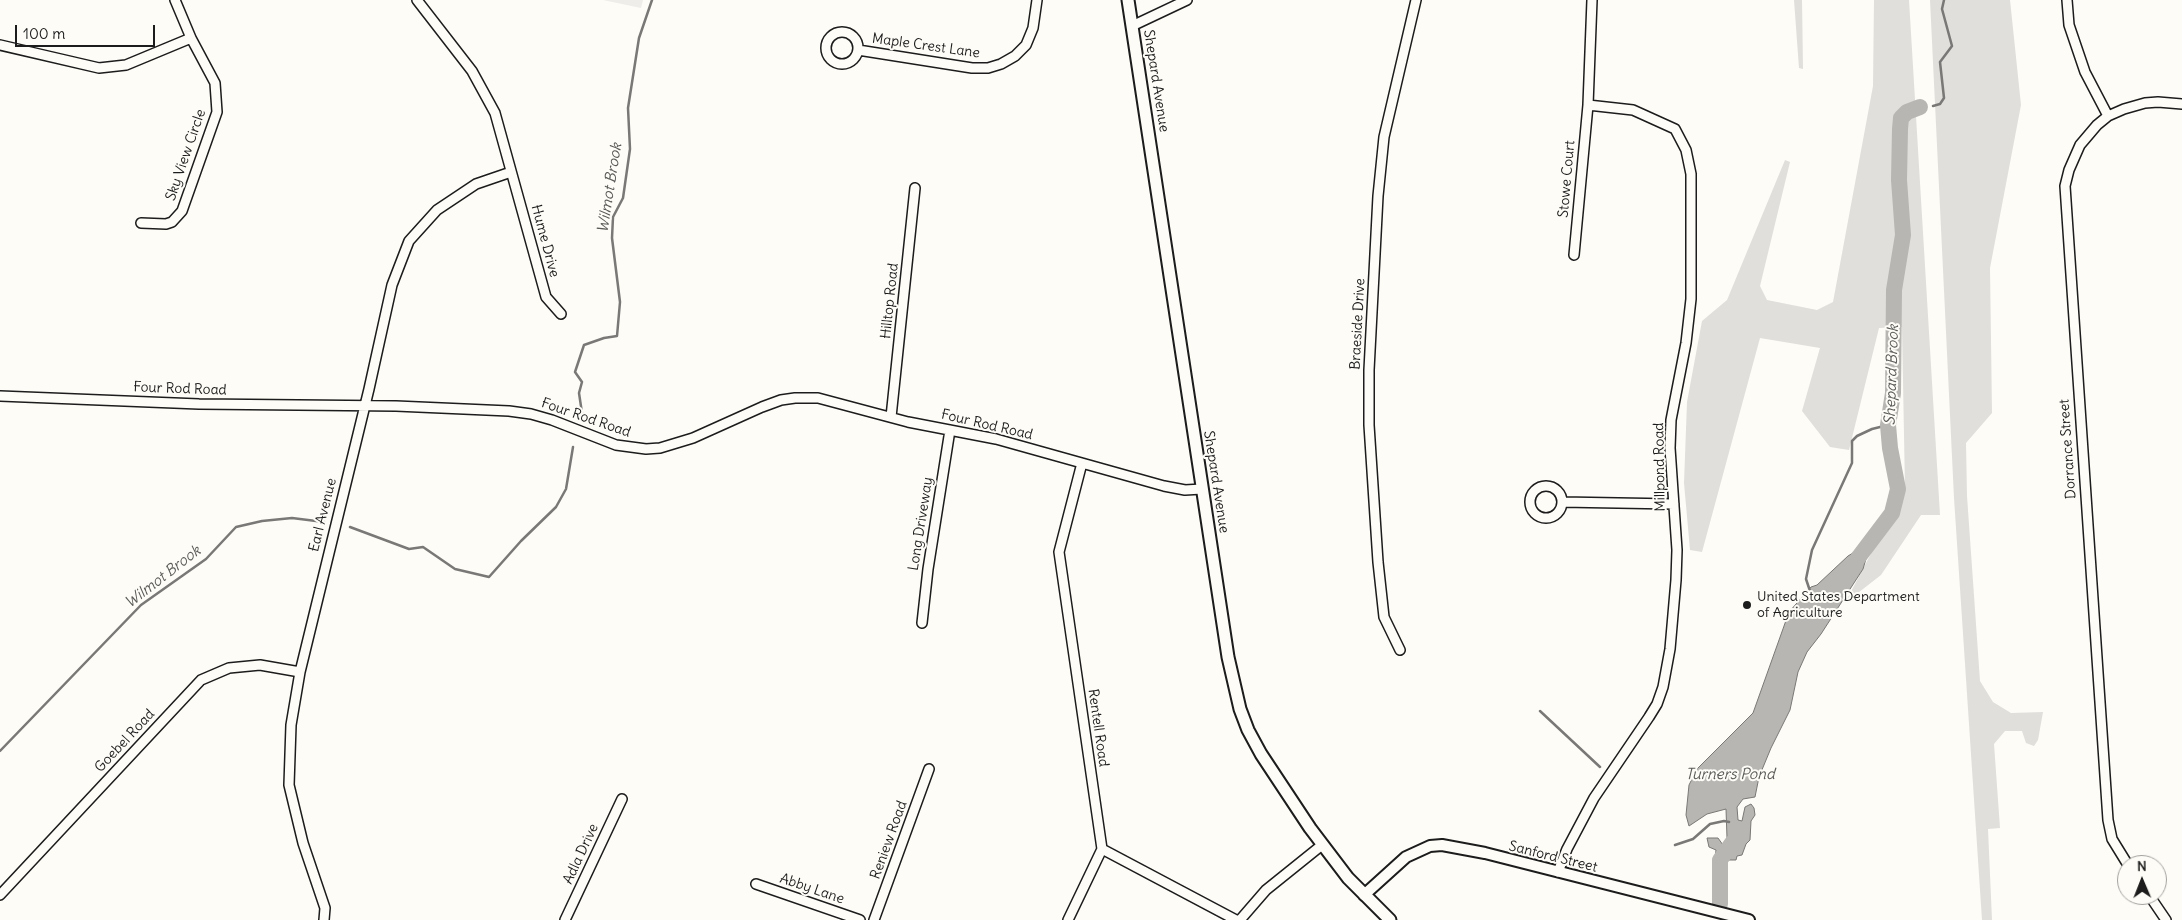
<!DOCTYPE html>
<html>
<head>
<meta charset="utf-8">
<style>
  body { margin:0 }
  #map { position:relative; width:2182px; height:920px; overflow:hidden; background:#fdfcf7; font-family:Delius,sans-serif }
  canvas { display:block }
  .north { position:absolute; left:2117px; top:855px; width:50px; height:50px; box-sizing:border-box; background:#fdfcf7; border:1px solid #a3a29f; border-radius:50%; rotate:359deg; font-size:14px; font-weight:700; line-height:20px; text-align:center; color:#1c1c1c }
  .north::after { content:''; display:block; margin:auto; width:18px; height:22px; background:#1c1c1c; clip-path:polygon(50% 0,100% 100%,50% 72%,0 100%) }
  .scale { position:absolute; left:15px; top:25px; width:140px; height:22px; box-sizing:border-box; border:2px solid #1c1c1c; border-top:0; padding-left:6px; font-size:15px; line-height:18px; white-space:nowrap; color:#1c1c1c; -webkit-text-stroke:4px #fdfcf7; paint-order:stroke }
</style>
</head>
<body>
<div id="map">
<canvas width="2182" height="920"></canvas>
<div class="north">N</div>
<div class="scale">100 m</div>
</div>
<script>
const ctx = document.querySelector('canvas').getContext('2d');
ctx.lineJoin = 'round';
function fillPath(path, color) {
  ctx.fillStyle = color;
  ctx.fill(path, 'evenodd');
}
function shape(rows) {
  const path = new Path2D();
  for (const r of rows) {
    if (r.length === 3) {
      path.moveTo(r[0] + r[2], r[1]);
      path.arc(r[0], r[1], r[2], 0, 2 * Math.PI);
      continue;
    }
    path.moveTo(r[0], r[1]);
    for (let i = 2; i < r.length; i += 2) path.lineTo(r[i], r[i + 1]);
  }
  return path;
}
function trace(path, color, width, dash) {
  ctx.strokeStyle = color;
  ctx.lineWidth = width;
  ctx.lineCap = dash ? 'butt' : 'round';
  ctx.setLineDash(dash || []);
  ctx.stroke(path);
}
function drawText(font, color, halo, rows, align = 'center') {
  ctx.font = font + ' Delius,sans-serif';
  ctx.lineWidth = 4;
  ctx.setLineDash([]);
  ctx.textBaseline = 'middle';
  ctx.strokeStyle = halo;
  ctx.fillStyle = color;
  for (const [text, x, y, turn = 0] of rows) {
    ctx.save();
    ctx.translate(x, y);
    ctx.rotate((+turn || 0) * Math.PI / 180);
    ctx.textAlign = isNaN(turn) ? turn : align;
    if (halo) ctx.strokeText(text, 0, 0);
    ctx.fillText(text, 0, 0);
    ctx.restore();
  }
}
fillPath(shape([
  [603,0,643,0,641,8]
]), '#eeede9');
fillPath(shape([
  [1794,0,1802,0,1803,69,1799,68],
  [1874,0,1909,0,1940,515,1921,515,1881,575,1845,603,1905,489,1902,327,1879,328,1849,450,1830,447,1802,411,1820,348,1760,338,1702,552,1690,550,1684,483,1687,402,1702,321,1727,300,1785,160,1790,162,1760,286,1767,300,1817,310,1833,302,1873,86],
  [1930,0,2010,0,2021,105,1990,268,1992,413,1966,443,1967,496,1980,681,1993,702,2011,713,2043,712,2038,740,2034,746,2026,743,2022,731,2005,731,1994,744,2000,828,1988,829,1992,920,1982,920,1954,498]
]), '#e0dfdb');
const water = shape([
  [1871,542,1863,569,1821,634,1807,652,1798,672,1790,710,1771,748,1759,777,1755,797,1743,799,1737,807,1738,820,1742,821,1745,807,1751,804,1754,808,1755,815,1751,821,1750,840,1746,844,1742,855,1737,856,1736,860,1715,860,1716,850,1709,847,1707,838,1718,838,1723,845,1725,844,1727,838,1726,809,1707,814,1689,826,1686,815,1689,785,1697,769,1753,713,1789,612,1811,587,1817,585,1848,556,1871,542]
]);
fillPath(water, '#b7b6b2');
trace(water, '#797876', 1);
trace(shape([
  [1933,106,1940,104,1944,98,1940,62,1952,46,1942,9,1944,0],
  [582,413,579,393,582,382,575,372,584,345,604,338,617,336,620,302,612,238,613,217,623,198,630,149,628,108,639,38,652,0],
  [350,527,409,549,423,547,455,569,489,577,521,541,556,507,566,489,573,447],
  [1810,591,1806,579,1812,550,1852,463,1852,441,1857,436,1872,429,1888,425],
  [1540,711,1600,767],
  [0,751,141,605,206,559,236,527,262,521,292,518,324,522],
  [1675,845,1693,839,1710,824,1724,821,1729,822]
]), '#797876', 2.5);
trace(shape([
  [1858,558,1892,513,1898,489,1890,448,1888,425,1893,393,1894,290,1903,235,1899,180,1900,129,1901,118,1907,112,1920,107],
  [1720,904,1720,860,1732,843]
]), '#b7b6b2', 16);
const minor = shape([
  [417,0,472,71,495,113,546,297,561,314],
  [2067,0,2069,25,2085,72,2108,116],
  [1132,26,1187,0],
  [842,48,16],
  [0,45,99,68,126,65,191,38],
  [858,50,972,68,988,68,1001,64,1015,56,1026,45,1033,28,1037,0],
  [141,223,166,224,172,222,182,211,217,112,215,83,191,38,175,0],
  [1574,255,1588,105,1592,0],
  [0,396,199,404,396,406,509,411,531,414,552,420,616,445,646,449,660,448,693,438,762,407,781,400,795,398,818,398,908,422,996,439,1164,486,1185,490,1202,489],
  [891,417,915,188],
  [1082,463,1059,552,1102,849,1236,920],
  [1546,502,16],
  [1562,502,1674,504],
  [922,623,928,569,950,430],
  [1400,650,1384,617,1378,562,1369,425,1369,370,1378,196,1384,137,1416,0],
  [2128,865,2112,839,2108,820,2065,186,2069,170,2080,145,2097,125,2108,116,2124,109,2145,103,2158,102,2182,104],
  [1558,872,1567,849,1594,798,1649,717,1657,704,1663,687,1670,649,1676,580,1677,550,1670,448,1671,420,1686,343,1691,299,1691,174,1686,150,1675,129,1633,110,1588,105],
  [756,884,860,920],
  [0,895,201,680,229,668,260,665,300,672],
  [2149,895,2166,920],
  [324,920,325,908,303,843,289,785,291,725,300,672,369,389,392,285,409,241,437,210,476,184,511,172],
  [565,920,622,799],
  [874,920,929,769],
  [1068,920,1102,849],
  [1240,920,1266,890,1322,845]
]);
const tertiary = shape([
  [1364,895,1406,857,1430,846,1442,845,1485,853,1749,920]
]);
const secondary = shape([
  [1128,0,1228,657,1240,709,1248,730,1261,754,1310,828,1348,878,1390,920]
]);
trace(minor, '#1c1c1c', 12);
trace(tertiary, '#1c1c1c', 14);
trace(secondary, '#1c1c1c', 15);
trace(minor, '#fdfcf7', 9);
trace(tertiary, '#fdfcf7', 10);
trace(secondary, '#fdfcf7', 11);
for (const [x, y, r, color] of [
  [1747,605,5,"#1c1c1c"]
]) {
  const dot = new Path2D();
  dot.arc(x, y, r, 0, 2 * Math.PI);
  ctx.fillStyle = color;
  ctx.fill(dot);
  trace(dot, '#fdfcf7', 2);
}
drawText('14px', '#1c1c1c', '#fdfcf7', [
  ["Maple Crest Lane",926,46,8],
  ["Shepard Avenue",1156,81,81],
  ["Sky View Circle",186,155,-71],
  ["Stowe Court",1567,179,-85],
  ["Hume Drive",545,241,75],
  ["Hilltop Road",890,301,-84],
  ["Braeside Drive",1358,324,-87],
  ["Four Rod Road",180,389,2],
  ["Four Rod Road",586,418,19],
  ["Four Rod Road",987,425,13],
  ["Dorrance Street",2068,449,-94],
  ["Millpond Road",1660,467,-91],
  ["Shepard Avenue",1216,482,81],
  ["Earl Avenue",323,515,-76],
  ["Long Driveway",921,524,-81],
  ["Rentell Road",1098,728,82],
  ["Goebel Road",125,741,-47],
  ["Reniew Road",889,840,-70],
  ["Adla Drive",581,854,-65],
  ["Sanford Street",1553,857,14],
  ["Abby Lane",812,889,19]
]);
drawText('14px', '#1c1c1c', '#fdfcf7', [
  ["United States Department",1757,597],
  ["of Agriculture",1757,613]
], 'left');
drawText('italic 15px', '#5a5a58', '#fdfcf7', [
  ["Wilmot Brook",610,188,-81],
  ["Shepard Brook",1892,375,-88],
  ["Wilmot Brook",163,577,-38],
  ["Turners Pond",1730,775]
]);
</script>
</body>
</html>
